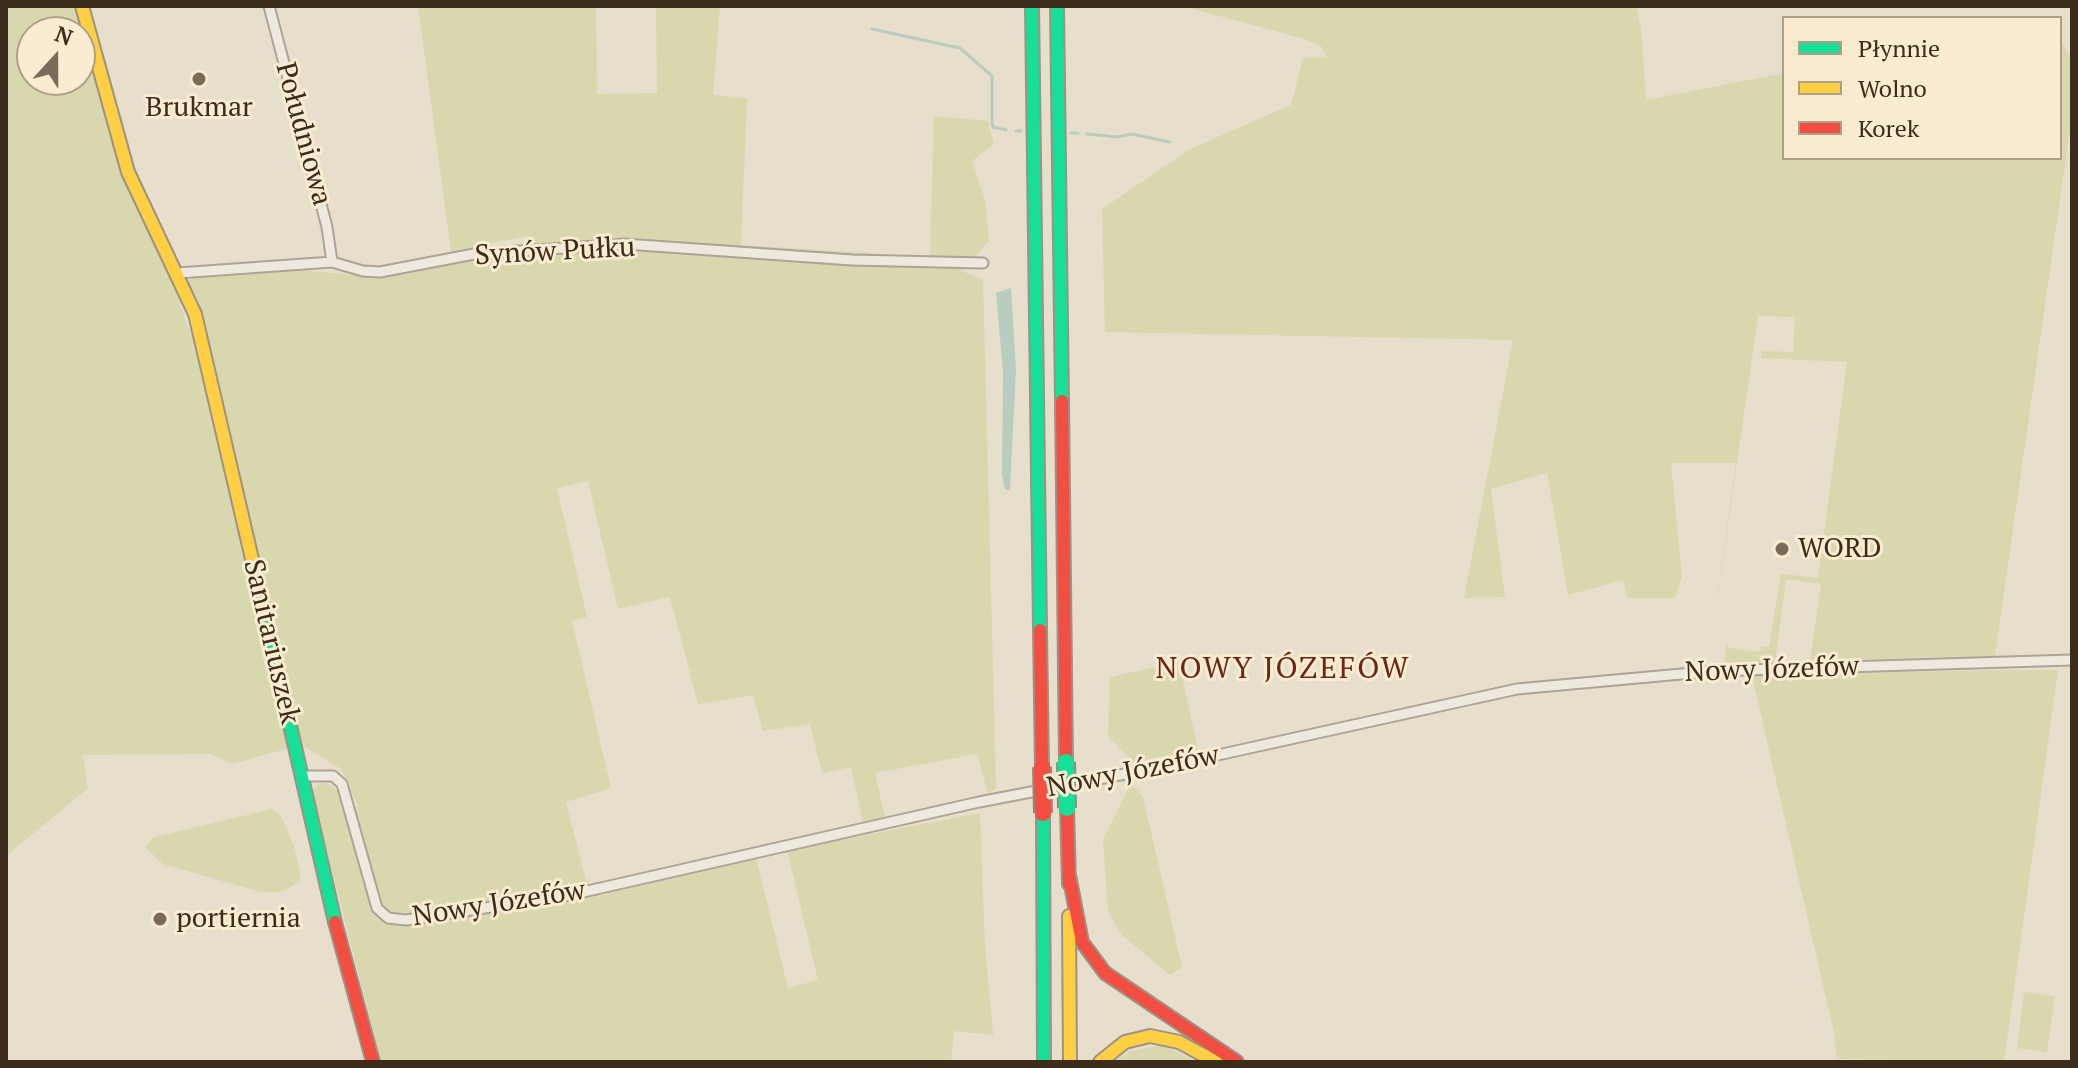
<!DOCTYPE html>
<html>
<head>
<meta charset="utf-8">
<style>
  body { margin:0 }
  #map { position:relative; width:2078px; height:1068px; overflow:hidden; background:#e8decc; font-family:"PT Serif",serif }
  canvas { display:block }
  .frame { position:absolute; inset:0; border:8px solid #3d2b1c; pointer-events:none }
  .legend { position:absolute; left:1782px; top:16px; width:280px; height:144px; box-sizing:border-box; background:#f9ecd1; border:2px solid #ae9f89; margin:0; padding:10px 14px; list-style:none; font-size:24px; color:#3d2b1c }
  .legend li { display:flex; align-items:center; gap:16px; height:40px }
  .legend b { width:40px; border:2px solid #ae9f89 }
  .north { position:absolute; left:16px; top:16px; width:80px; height:80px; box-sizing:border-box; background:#f9ecd1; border:2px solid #ae9f89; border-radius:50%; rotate:21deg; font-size:22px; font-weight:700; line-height:32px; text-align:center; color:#3d2b1c }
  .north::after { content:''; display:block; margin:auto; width:28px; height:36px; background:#796a5a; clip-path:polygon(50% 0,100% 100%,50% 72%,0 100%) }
</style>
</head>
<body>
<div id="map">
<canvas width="2078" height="1068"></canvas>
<div class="frame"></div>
<ul class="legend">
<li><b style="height:10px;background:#16e098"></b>Płynnie</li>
<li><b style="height:10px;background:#ffcf43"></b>Wolno</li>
<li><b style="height:10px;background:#f24e42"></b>Korek</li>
</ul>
<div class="north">N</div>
</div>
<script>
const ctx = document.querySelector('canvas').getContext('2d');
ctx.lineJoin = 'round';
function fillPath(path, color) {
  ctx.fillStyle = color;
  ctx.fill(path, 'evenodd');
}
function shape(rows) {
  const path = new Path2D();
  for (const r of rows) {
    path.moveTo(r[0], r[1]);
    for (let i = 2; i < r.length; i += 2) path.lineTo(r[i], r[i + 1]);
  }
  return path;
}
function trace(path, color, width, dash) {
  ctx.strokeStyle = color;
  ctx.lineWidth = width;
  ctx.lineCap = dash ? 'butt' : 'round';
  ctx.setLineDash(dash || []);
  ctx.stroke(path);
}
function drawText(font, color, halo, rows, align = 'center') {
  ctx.font = font + ' "PT Serif",serif';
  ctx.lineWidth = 6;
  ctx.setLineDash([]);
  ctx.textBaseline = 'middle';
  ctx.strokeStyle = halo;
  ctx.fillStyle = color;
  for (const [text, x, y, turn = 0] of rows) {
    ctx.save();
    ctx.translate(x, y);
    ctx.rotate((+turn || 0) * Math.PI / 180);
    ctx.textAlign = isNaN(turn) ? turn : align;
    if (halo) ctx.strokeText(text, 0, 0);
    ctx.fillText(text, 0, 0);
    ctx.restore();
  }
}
fillPath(shape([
  [6,6,74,6,126,184,170,276,192,338,289,748,232,764,211,754,83,755,88,788,6,856],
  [32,32,80,32,80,80,32,80],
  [418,6,596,6,597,94,657,93,656,6,720,6,713,95,747,98,741,245,930,257,934,116,988,121,994,144,972,161,985,200,989,241,962,271,983,280,996,788,988,794,977,754,875,773,885,818,863,822,851,767,822,773,810,724,763,731,753,695,698,704,670,597,618,609,588,481,557,488,587,617,572,621,611,788,566,802,586,880,601,895,756,858,788,988,818,980,787,850,980,813,985,944,993,1035,954,1031,951,1062,381,1062,312,791,319,784,328,783,341,793,348,811,358,806,341,769,302,745,200,304,188,282,193,277,300,270,376,277,478,258,530,255,527,236,451,251],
  [1182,6,1636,6,1641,28,1646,100,1784,73,1784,158,2060,158,2060,41,2072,58,2072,115,1995,656,1810,661,1821,584,1786,579,1775,663,1728,664,1724,661,1727,644,1729,648,1760,652,1761,646,1769,647,1781,574,1818,578,1847,362,1761,358,1762,351,1793,352,1795,317,1758,316,1708,665,1736,463,1671,463,1682,577,1675,598,1627,598,1623,580,1568,595,1547,473,1491,489,1505,597,1464,598,1513,340,1105,332,1102,209,1190,149,1291,105,1303,58,1327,57,1320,45,1301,38],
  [1179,662,1198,750,1134,762,1108,737,1110,677],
  [1993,670,2058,670,2004,1062,1837,1059,1834,1033,1752,676],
  [1131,784,1143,797,1182,967,1170,975,1122,935,1108,912,1103,839],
  [272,809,281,816,294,846,301,877,293,886,279,892,261,892,163,864,145,847,154,837],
  [2024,992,2055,996,2047,1052,2017,1048],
  [1162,1045,1198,1062,1114,1062,1129,1051]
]), '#d9d7ad');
fillPath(shape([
  [1011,288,1016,370,1010,490,1005,490,1002,475,1003,371,996,293]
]), '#b8ccbf');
trace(shape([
  [872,29,960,48,992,76,992,122,993,127,1006,130],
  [1016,131,1021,131],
  [1071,133,1078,133],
  [1087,134,1118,137,1131,134,1170,142]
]), '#b8ccbf', 3);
const street = shape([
  [269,6,327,227,332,262],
  [178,273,332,262,363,271,380,272,474,254,625,244,852,260,983,263],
  [302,776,333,776,342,784,377,908,388,918,406,920,570,895,979,802,1177,764,1517,689,1714,671,2072,660]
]);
const fast = shape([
  [1032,6,1040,630],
  [1057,6,1062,401],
  [252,559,335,922],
  [1043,813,1044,1062]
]);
const slow = shape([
  [82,6,128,172,195,314,252,559],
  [1069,916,1070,1062],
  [1100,1062,1125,1042,1150,1036,1179,1042,1216,1062]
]);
const jam = shape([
  [1062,401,1066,762],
  [1040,630,1042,767],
  [1067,808,1069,884],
  [1069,875,1082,942,1105,973,1237,1062],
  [335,922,373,1062]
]);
trace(street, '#ada396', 13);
trace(fast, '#9c9285', 16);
trace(slow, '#9c9285', 16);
trace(jam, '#9c9285', 16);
trace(street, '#eee9df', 9);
trace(fast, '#16e098', 12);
trace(slow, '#ffcf43', 12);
trace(jam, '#f24e42', 12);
const fastBridge = shape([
  [1066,762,1067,808]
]);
const jamBridge = shape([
  [1042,767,1043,813]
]);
trace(fastBridge, '#92887c', 20, []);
trace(jamBridge, '#92887c', 20, []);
trace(fastBridge, '#16e098', 16);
trace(jamBridge, '#f24e42', 16);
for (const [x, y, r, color] of [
  [199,79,8,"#796a5a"],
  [1782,549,8,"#796a5a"],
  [160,919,8,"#796a5a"]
]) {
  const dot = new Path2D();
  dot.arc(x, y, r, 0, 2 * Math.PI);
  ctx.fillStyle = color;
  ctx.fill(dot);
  trace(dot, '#f9ecd1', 3);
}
drawText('28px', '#3d2b1c', '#f9ecd1', [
  ["Brukmar",199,108,"center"],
  ["WORD",1798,549],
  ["portiernia",176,919]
], 'left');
drawText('28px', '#3d2b1c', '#f9ecd1', [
  ["Południowa",303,134,75],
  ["Synów Pułku",555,252,-3],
  ["Sanitariuszek",271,642,77],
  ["Nowy Józefów",1772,670,-2],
  ["Nowy Józefów",1133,772,-11],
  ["Nowy Józefów",499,904,-9]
]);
ctx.letterSpacing = '2px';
drawText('30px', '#6e2517', '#f9ecd1', [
  ["NOWY JÓZEFÓW",1283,669]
]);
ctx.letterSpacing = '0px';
</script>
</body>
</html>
